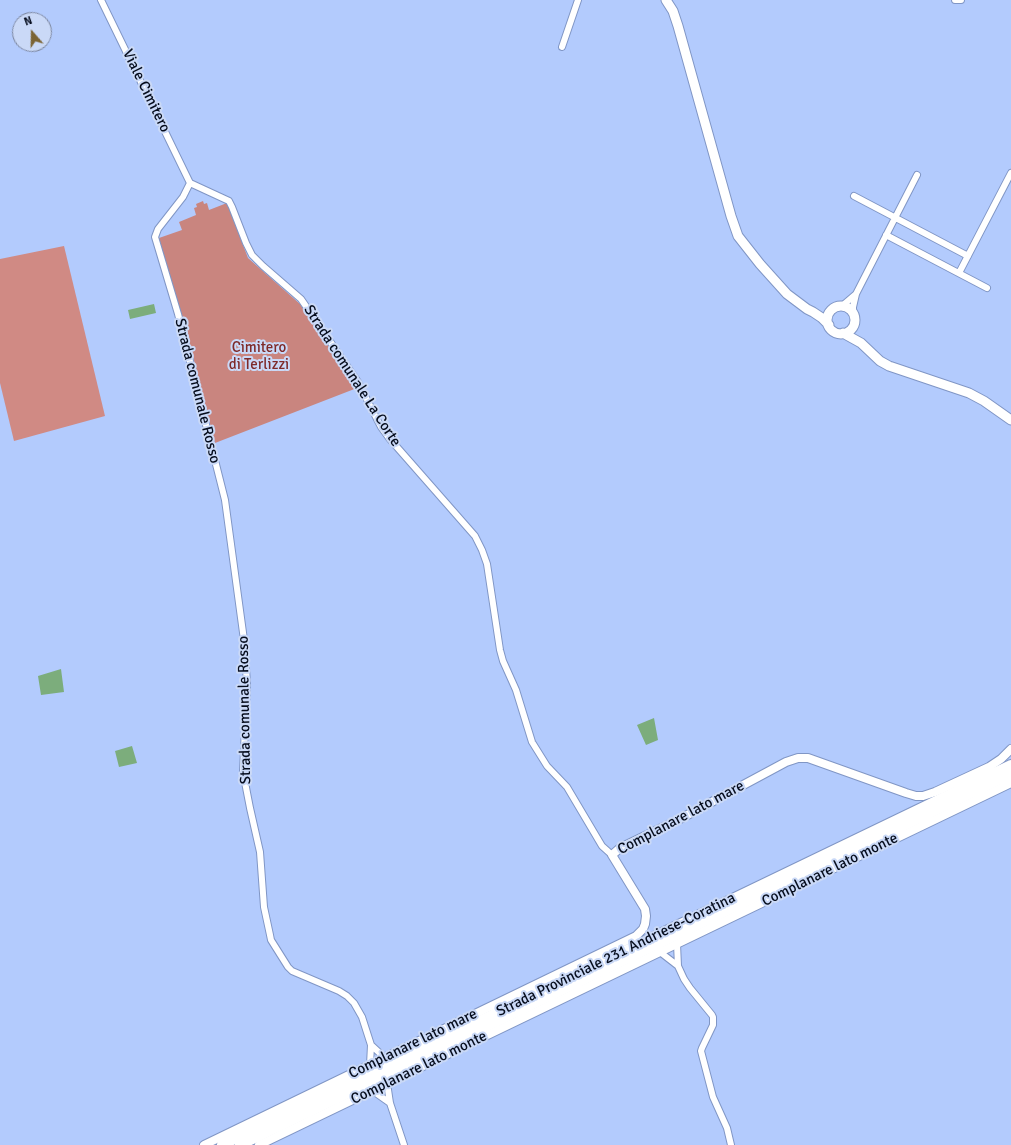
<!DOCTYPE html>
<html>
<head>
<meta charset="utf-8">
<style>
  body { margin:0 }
  #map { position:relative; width:1011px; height:1145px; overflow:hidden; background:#b3cbfd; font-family:Signika,sans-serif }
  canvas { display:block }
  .north { position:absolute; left:12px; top:12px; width:40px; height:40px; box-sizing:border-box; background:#cad9f7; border:1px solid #7c87a0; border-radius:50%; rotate:340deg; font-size:11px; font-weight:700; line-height:16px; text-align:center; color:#060d1d }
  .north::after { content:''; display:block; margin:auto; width:14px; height:18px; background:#7b6434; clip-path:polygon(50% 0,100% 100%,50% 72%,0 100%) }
</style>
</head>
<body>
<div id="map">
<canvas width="1011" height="1145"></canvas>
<div class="north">N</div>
</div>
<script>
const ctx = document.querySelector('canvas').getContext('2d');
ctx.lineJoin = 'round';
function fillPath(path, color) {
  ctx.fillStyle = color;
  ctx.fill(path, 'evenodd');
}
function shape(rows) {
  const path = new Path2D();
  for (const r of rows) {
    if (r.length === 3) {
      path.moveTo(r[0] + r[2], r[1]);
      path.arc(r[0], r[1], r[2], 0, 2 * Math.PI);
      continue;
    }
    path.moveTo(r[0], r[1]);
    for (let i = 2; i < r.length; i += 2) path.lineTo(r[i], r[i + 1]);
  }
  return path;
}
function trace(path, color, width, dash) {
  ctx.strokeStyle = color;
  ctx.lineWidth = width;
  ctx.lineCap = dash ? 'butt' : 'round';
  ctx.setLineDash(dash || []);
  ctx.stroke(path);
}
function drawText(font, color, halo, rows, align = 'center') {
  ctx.font = font + ' Signika,sans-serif';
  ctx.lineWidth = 4;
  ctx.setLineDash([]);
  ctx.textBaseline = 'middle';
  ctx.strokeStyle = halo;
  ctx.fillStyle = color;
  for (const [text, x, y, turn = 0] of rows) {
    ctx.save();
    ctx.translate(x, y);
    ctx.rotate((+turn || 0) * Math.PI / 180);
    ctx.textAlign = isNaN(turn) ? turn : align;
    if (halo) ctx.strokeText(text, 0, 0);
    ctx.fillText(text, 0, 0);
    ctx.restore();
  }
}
fillPath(shape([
  [203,201,204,204,207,203,209,210,227,203,248,258,300,304,357,388,215,443,185,325,171,283,159,238,182,230,179,222,196,215,194,208,197,207,196,204]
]), '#c9857f');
fillPath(shape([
  [64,246,105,416,14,441,0,383,0,259]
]), '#d08a84');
fillPath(shape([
  [154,304,156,313,130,319,128,310],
  [61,669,64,692,41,695,38,676],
  [654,718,658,740,646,745,637,725],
  [132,746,137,763,119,767,115,751]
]), '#7cad7c');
const minor = shape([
  [101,0,190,183],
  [955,0,961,0],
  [562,47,578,0],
  [190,183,183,197,158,229,155,237,178,314,225,500,244,640,247,683,243,772,250,808,260,852,264,907,270,935,271,940,288,967,292,971,339,991,347,996,354,1003,362,1017,371,1045,370,1065],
  [190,183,229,201,232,207,246,243,252,255,263,266,301,299,358,382,381,427,389,438,475,536,482,550,487,564,500,650,503,661,516,690,532,742,547,766,567,787,602,846,612,855],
  [854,196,968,256],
  [886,235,987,288],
  [959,273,1011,173],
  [842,306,856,294],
  [853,313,853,307,856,294,917,175],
  [677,944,678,966,684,979,690,988,712,1015,713,1017,713,1025,702,1048,701,1051,713,1097,727,1128,731,1145],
  [660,952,678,966],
  [371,1045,385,1058],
  [387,1083,390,1103,404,1145],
  [373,1091,390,1103]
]);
const tertiary = shape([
  [204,1145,636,936,643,929,645,924,646,916,645,909,612,855,620,848,680,819,786,762,798,758,808,758,906,793,916,796,923,796,935,792,989,767,1001,759,1011,749],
  [259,1145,1011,783]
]);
const secondary = shape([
  [666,0,673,11,678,26,731,216,738,236,760,264,787,294,807,309,813,312,822,318,829,325],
  [841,320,14],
  [843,333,861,343,880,361,889,366,969,393,984,401,1011,420]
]);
const trunk = shape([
  [222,1145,1011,765],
  [240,1145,1011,774]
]);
trace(minor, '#8096c5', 8);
trace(tertiary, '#8096c5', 10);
trace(secondary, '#8096c5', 11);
trace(trunk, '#8096c5', 12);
trace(minor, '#fff', 6);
trace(tertiary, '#fff', 8);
trace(secondary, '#fff', 9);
trace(trunk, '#fff', 10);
drawText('15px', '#060d1d', '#cad9f7', [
  ["Viale Cimitero",146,91,64],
  ["Strada comunale La Corte",352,376,57],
  ["Strada comunale Rosso",197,391,76],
  ["Strada comunale Rosso",245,710,-91],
  ["Complanare lato mare",681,818,-28],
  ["Complanare lato monte",830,870,-26],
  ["Strada Provinciale 231 Andriese-Coratina",616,955,-26],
  ["Complanare lato mare",413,1044,-26],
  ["Complanare lato monte",419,1068,-26]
]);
drawText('15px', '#7e2a29', '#cad9f7', [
  ["Cimitero",259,348],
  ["di Terlizzi",259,365]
]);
</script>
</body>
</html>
